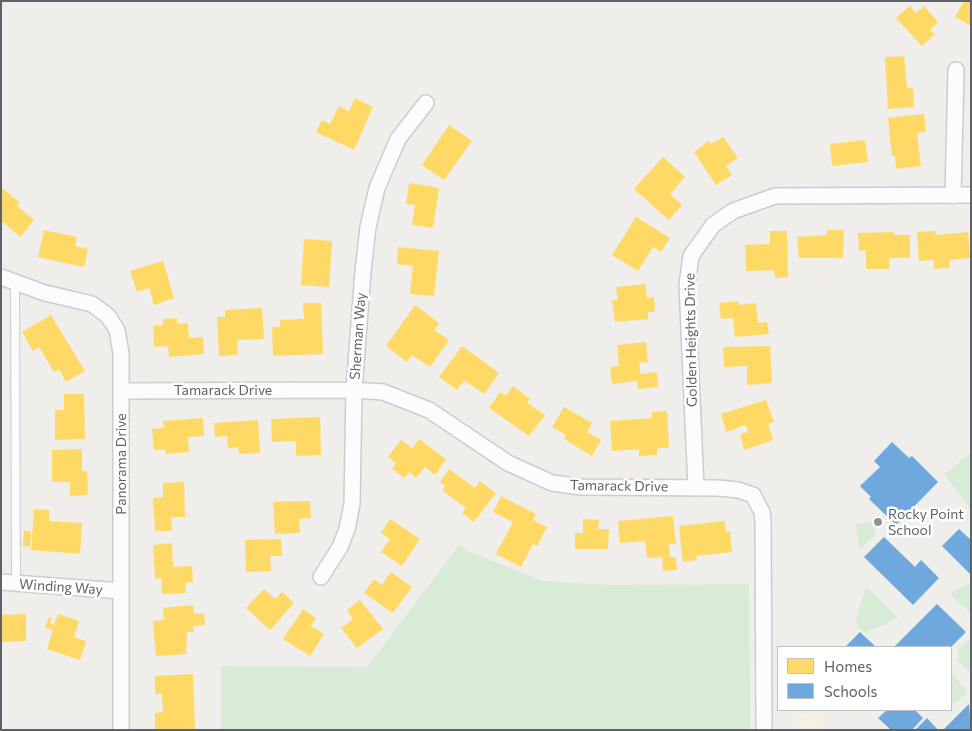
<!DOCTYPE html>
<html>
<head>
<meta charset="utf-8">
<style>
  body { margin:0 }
  #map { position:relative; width:972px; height:731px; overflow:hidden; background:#efeeea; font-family:Commissioner,sans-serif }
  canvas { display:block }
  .frame { position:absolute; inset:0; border:2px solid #5f6368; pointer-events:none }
  .legend { position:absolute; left:777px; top:646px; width:175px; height:65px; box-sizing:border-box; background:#fff; border:1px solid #bfc1c3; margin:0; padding:6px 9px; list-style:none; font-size:15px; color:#5f6368 }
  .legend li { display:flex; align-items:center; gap:10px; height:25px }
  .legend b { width:25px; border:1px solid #bfc1c3 }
</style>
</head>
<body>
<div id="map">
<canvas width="972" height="731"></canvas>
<div class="frame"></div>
<ul class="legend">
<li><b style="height:14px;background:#ffd966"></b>Homes</li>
<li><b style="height:14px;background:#6fa8dc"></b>Schools</li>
</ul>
</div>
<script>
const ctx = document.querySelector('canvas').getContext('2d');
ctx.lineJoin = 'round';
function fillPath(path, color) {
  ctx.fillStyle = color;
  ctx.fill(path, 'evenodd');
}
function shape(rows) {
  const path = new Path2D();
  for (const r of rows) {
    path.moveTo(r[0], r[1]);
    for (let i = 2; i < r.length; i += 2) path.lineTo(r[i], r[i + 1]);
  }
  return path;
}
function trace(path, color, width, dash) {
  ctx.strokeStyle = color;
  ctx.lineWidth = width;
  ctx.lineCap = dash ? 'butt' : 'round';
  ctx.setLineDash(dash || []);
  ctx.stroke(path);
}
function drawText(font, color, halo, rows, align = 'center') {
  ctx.font = font + ' Commissioner,sans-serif';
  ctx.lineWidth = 5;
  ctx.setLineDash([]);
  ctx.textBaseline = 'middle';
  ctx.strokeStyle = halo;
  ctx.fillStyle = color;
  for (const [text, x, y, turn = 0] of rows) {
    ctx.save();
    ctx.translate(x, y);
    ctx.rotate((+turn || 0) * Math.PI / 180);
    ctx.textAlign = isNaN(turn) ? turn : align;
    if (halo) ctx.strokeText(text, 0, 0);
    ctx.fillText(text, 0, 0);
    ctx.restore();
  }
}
fillPath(shape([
  [971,453,971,509,944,474],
  [871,522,876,534,859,550,856,524],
  [459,545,470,552,542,581,612,585,749,584,750,730,221,730,221,666,367,667],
  [971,583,971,613,952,596,952,592],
  [866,586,898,618,865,633,858,627,856,619],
  [967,640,971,640,971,673,958,661,958,650],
  [951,673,966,689,966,693,956,703,951,703]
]), '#d8ebd6');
fillPath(shape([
  [821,712,823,730,799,730,798,714]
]), '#f6f1e1');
fillPath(shape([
  [964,1,971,1,971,26,955,17],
  [910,6,916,13,924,6,938,22,930,30,935,34,922,46,896,18],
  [904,56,907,88,913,88,914,107,888,109,885,57],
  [355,98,373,107,354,150,316,132,322,120,330,124,339,106,349,111],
  [924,114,926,132,917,133,921,166,896,169,895,156,892,156,888,118],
  [449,125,472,141,444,180,422,165],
  [723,137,738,158,726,166,732,175,716,185,694,152,709,141,711,144],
  [865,140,868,162,832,166,830,144],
  [663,157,685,177,670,194,682,205,669,220,634,189],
  [409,183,439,188,433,228,412,225,415,205,406,204],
  [2,188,20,203,17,206,34,220,20,237,1,220],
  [636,217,670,238,661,252,653,247,638,271,612,255],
  [44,230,77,237,75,246,88,249,84,267,38,257],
  [827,230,844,230,843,258,799,258,797,237,827,235],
  [770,231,787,231,788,277,775,278,774,270,746,271,745,245,770,244],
  [935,231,936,235,968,232,970,258,949,260,950,268,934,269,934,260,919,261,917,232],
  [894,232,894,235,910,235,910,258,889,258,889,269,866,269,866,250,859,251,858,233],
  [304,239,332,241,329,287,301,285],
  [398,247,439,251,434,296,410,294,413,266,397,264],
  [163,261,174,298,154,305,149,288,137,292,130,271],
  [645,284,647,298,654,297,655,312,648,312,648,319,615,322,612,300,618,300,616,287],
  [738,301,739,305,756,303,758,323,767,322,769,334,735,337,733,318,721,319,719,303],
  [303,303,321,303,323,354,273,356,272,327,280,327,280,320,304,319],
  [415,305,439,323,434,330,449,340,430,367,412,355,407,362,386,346],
  [262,308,264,339,237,340,238,355,219,356,217,317,225,317,225,310],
  [51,315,85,371,66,382,59,369,54,372,39,347,33,351,22,332],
  [177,318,177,324,188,323,189,338,203,337,204,354,169,357,168,346,154,347,153,326,163,325,163,319],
  [646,342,648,362,639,363,640,374,657,372,658,387,638,389,637,381,612,384,610,367,619,366,617,345],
  [462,346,499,373,484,394,464,380,457,390,439,377],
  [770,346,772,383,747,385,747,366,724,367,723,347],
  [513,386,530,399,527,403,545,415,529,436,489,408,500,392,506,396],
  [64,394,84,394,85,439,55,440,55,410,64,410],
  [766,400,774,422,768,424,773,440,744,450,740,434,748,432,746,425,726,432,721,414],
  [564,407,592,423,587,432,601,440,592,456,564,439,566,435,552,427],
  [667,411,669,448,657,448,657,455,639,456,639,449,612,451,610,421,652,418,652,412],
  [320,417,321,455,296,456,296,441,272,442,271,419],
  [203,418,204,436,188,437,189,452,165,454,165,449,154,450,152,429,164,428,163,421],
  [258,420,260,453,239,454,238,447,228,448,227,436,215,437,214,423],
  [419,439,446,459,435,475,425,467,416,478,409,472,404,478,392,469,396,463,388,457,401,440,412,448],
  [82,449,82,471,87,471,88,495,70,496,70,482,52,482,52,450],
  [449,469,475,488,480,481,496,493,474,522,462,513,466,508,442,490,445,486,440,482],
  [184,482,185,517,171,517,172,531,155,531,153,498,163,497,163,483],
  [501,496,536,514,533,520,547,527,537,546,533,544,521,567,496,554,513,522,493,512],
  [310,501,311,518,299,519,300,533,275,534,273,502],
  [34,509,49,510,49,521,82,523,80,554,31,550],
  [673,516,676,544,669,544,670,557,676,557,677,570,663,571,662,557,647,558,645,541,620,543,618,521],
  [390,519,420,539,402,566,381,552,390,539,381,533],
  [583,519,599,520,598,529,609,529,608,549,575,549,575,533,583,533],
  [725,521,726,532,730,531,732,552,696,556,697,560,683,562,679,526],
  [24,531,31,531,30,547,23,546],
  [281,539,282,556,270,556,271,571,246,572,245,540],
  [172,543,173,567,192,566,193,582,185,583,186,593,162,594,161,578,155,579,153,545],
  [391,572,412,587,393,613,364,593,374,579,382,585],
  [264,589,275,599,282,592,294,603,270,630,246,608],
  [360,600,383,629,357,648,341,628,353,619,347,610],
  [193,605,194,614,204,613,205,625,193,626,194,632,187,632,186,654,156,656,153,621,164,620,163,608],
  [303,609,316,618,311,626,324,634,310,656,283,639],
  [26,614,26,641,1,642,1,615],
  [58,614,79,621,74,637,86,641,80,660,47,649,53,630,45,628,49,617,52,618,50,624,54,625],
  [193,674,195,729,155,730,155,713,163,712,162,694,155,694,155,676]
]), '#ffd966');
fillPath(shape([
  [892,442,909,458,912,456,938,482,896,525,869,499,871,497,860,486,880,467,874,461],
  [959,529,971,540,971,575,942,546],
  [884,537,915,567,921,560,939,578,913,605,864,557],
  [937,604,966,632,951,647,894,647],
  [860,632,876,647,845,647],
  [969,704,971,730,943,730],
  [887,710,915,710,923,718,912,730,891,730,878,718],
  [927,718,938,730,915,730]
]), '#6fa8dc');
const lane = shape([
  [15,283,16,583]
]);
const street = shape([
  [953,196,956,70],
  [1,277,45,293,92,304,108,316,117,330,121,353,121,730],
  [121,391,354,390,383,392,429,410,508,463,552,483,581,487,718,488,738,490,753,495,762,512,763,521,764,730],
  [696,488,687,285,691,256,713,225,733,211,775,196,971,195],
  [321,577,340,547,347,529,352,504,354,390,363,271,368,227,377,188,398,139,426,103],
  [1,582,121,591]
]);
trace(lane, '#cbcccc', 10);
trace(street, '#cbcccc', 18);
trace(lane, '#fdfcfc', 8);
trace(street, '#fdfcfc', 15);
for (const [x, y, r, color] of [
  [878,522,5,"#919496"]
]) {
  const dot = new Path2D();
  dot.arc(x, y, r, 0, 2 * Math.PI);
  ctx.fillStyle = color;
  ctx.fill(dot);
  trace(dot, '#fff', 2);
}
drawText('14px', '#5f6368', '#fff', [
  ["Sherman Way",358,336,-86],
  ["Golden Heights Drive",691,340,-91],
  ["Tamarack Drive",223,390],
  ["Panorama Drive",121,464,-90],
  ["Tamarack Drive",619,486,1],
  ["Winding Way",61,587,4]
]);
drawText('14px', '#5f6368', '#fff', [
  ["Rocky Point",888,514],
  ["School",888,530]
], 'left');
</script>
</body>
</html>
